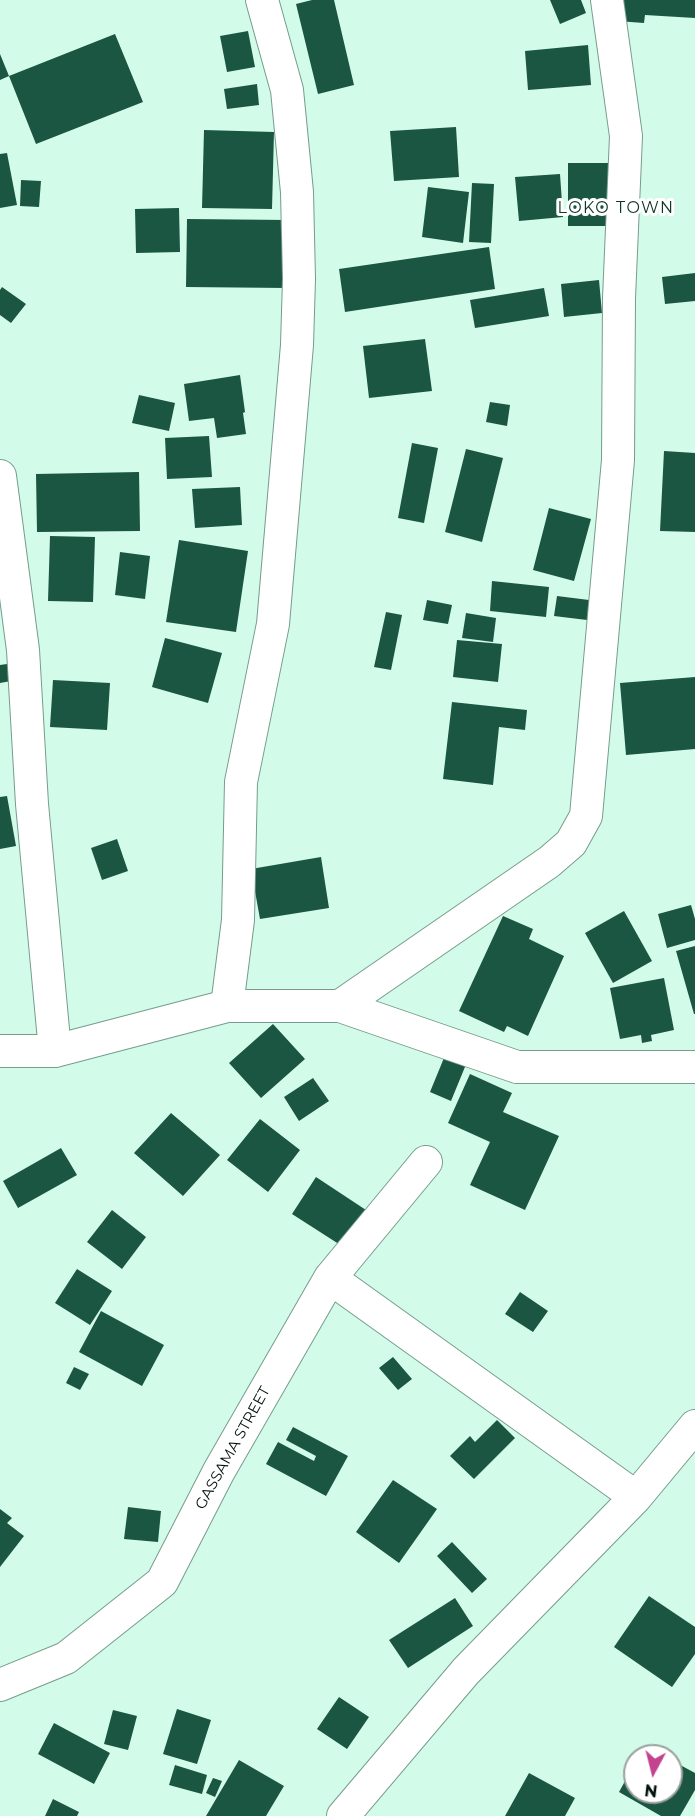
<!DOCTYPE html>
<html>
<head>
<meta charset="utf-8">
<style>
  body { margin:0 }
  #map { position:relative; width:695px; height:1816px; overflow:hidden; background:#d3fbea; font-family:Montserrat,sans-serif }
  canvas { display:block }
  .north { position:absolute; left:623px; top:1744px; width:60px; height:60px; box-sizing:border-box; background:#fff; border:2px solid #9ba19f; border-radius:50%; rotate:187deg; font-size:16px; font-weight:700; line-height:24px; text-align:center; color:#05130e }
  .north::after { content:''; display:block; margin:auto; width:21px; height:27px; background:#c3438f; clip-path:polygon(50% 0,100% 100%,50% 72%,0 100%) }
</style>
</head>
<body>
<div id="map">
<canvas width="695" height="1816"></canvas>
<div class="north">N</div>
</div>
<script>
const ctx = document.querySelector('canvas').getContext('2d');
ctx.lineJoin = 'round';
function fillPath(path, color) {
  ctx.fillStyle = color;
  ctx.fill(path, 'evenodd');
}
function shape(rows) {
  const path = new Path2D();
  for (const r of rows) {
    path.moveTo(r[0], r[1]);
    for (let i = 2; i < r.length; i += 2) path.lineTo(r[i], r[i + 1]);
  }
  return path;
}
function trace(path, color, width, dash) {
  ctx.strokeStyle = color;
  ctx.lineWidth = width;
  ctx.lineCap = dash ? 'butt' : 'round';
  ctx.setLineDash(dash || []);
  ctx.stroke(path);
}
function drawText(font, color, halo, rows, align = 'center') {
  ctx.font = font + ' Montserrat,sans-serif';
  ctx.lineWidth = 6;
  ctx.setLineDash([]);
  ctx.textBaseline = 'middle';
  ctx.strokeStyle = halo;
  ctx.fillStyle = color;
  for (const [text, x, y, turn = 0] of rows) {
    ctx.save();
    ctx.translate(x, y);
    ctx.rotate((+turn || 0) * Math.PI / 180);
    ctx.textAlign = isNaN(turn) ? turn : align;
    if (halo) ctx.strokeText(text, 0, 0);
    ctx.fillText(text, 0, 0);
    ctx.restore();
  }
}
fillPath(shape([
  [312,0,334,0,354,85,318,94,296,4],
  [550,0,581,0,586,13,560,24],
  [618,0,695,0,695,18,645,15,644,23,617,21],
  [248,31,255,67,227,72,220,36],
  [115,34,143,102,36,144,9,76],
  [588,45,591,85,528,90,525,51],
  [0,54,9,76,0,80],
  [257,84,259,105,227,109,224,89],
  [456,127,459,177,394,181,390,131],
  [204,130,274,132,272,209,202,208],
  [7,153,17,205,0,208,0,154],
  [568,163,610,163,610,226,568,226],
  [560,174,563,217,519,221,515,177],
  [21,180,41,181,39,207,20,206],
  [472,183,494,184,491,243,469,242],
  [428,187,469,192,463,243,422,237],
  [179,208,180,252,136,253,135,209],
  [187,219,287,220,287,288,186,287],
  [489,247,495,289,345,312,339,269],
  [695,273,695,301,665,304,662,277],
  [599,280,602,313,564,317,561,284],
  [2,287,26,304,11,323,0,315,0,290],
  [544,288,549,316,475,328,470,300],
  [425,339,432,391,369,398,363,346],
  [240,375,245,412,243,413,246,434,217,438,214,418,189,421,184,384],
  [139,395,175,403,169,431,132,423],
  [490,402,510,405,507,426,486,422],
  [209,436,212,477,167,479,165,438],
  [412,443,438,448,424,523,398,518],
  [466,449,503,458,482,542,445,532],
  [664,451,695,453,695,532,660,531],
  [139,472,140,531,37,532,36,474],
  [240,487,242,525,195,528,192,489],
  [549,508,591,519,574,581,533,570],
  [50,536,95,537,93,602,48,601],
  [179,540,248,551,236,632,166,622],
  [120,552,150,556,145,599,115,595],
  [492,581,549,587,546,617,490,611],
  [557,596,589,600,587,620,554,616],
  [427,600,452,605,448,624,423,620],
  [386,612,402,615,391,670,374,667],
  [466,613,496,618,493,642,462,638],
  [165,638,222,653,208,703,152,687],
  [457,640,502,644,498,682,453,677],
  [7,664,11,681,0,683,0,665],
  [695,677,695,749,626,755,620,683],
  [53,680,110,683,107,730,50,727],
  [452,702,527,710,525,730,499,727,493,785,443,779],
  [7,796,16,846,0,849,0,797],
  [117,839,128,871,102,880,91,848],
  [321,857,329,908,260,919,251,869],
  [691,905,695,919,695,940,667,948,658,914],
  [624,911,652,961,613,983,585,933],
  [503,916,533,929,529,939,564,956,528,1036,507,1026,504,1032,459,1011],
  [695,946,695,1014,694,1014,676,951],
  [664,978,674,1030,651,1035,652,1041,642,1043,641,1035,620,1039,610,988],
  [273,1024,305,1059,261,1098,229,1063],
  [446,1053,467,1062,451,1101,430,1092],
  [470,1074,512,1093,503,1112,559,1136,525,1210,470,1185,490,1142,448,1123],
  [313,1078,329,1101,299,1121,284,1097],
  [171,1113,220,1155,183,1196,134,1153],
  [260,1119,300,1150,268,1192,227,1160],
  [61,1148,77,1175,18,1208,3,1181],
  [316,1177,369,1212,345,1248,292,1214],
  [112,1210,146,1237,122,1269,87,1242],
  [77,1269,112,1291,90,1325,55,1303],
  [520,1292,548,1311,533,1332,505,1314],
  [101,1311,164,1345,142,1386,79,1352],
  [393,1357,412,1379,398,1390,379,1368],
  [74,1367,89,1374,80,1390,66,1383],
  [497,1420,515,1438,474,1479,450,1456,470,1436,475,1442],
  [293,1427,348,1456,326,1496,266,1464,278,1442,314,1461,316,1456,286,1440],
  [393,1480,437,1509,399,1563,356,1532],
  [128,1507,161,1511,158,1542,124,1539],
  [0,1509,12,1518,7,1523,24,1536,0,1567],
  [452,1542,487,1579,472,1593,437,1556],
  [649,1596,695,1627,695,1654,672,1687,614,1647],
  [455,1598,473,1626,408,1668,389,1640],
  [339,1697,369,1717,347,1749,317,1729],
  [177,1709,211,1720,197,1764,163,1754],
  [113,1710,137,1716,128,1750,104,1744],
  [54,1723,110,1753,94,1784,38,1754],
  [646,1745,665,1756,639,1756],
  [239,1760,284,1786,266,1816,206,1816],
  [671,1760,695,1773,695,1790,680,1816,661,1816,619,1792,635,1763,635,1792,671,1792],
  [175,1765,207,1775,202,1794,169,1785],
  [529,1773,575,1798,565,1816,505,1816],
  [213,1778,222,1781,215,1797,206,1793],
  [53,1799,79,1812,77,1816,45,1816]
]), '#1a5642');
const minor = shape([
  [0,476,23,650,32,804,55,1051],
  [227,1006,238,920,241,782,273,624,297,345,299,279,297,192,287,90,262,0],
  [340,1006,549,862,571,843,586,816,618,460,619,298,626,136,607,0],
  [0,1051,55,1051,227,1006,340,1006,517,1067,695,1067],
  [330,1278,636,1497],
  [0,1685,66,1658,162,1582,219,1471,330,1278,426,1162],
  [343,1816,466,1671,636,1497,695,1426]
]);
trace(minor, '#769c8c', 34);
trace(minor, '#fff', 32);
drawText('15px', '#05130e', '#fff', [
  ["GASSAMA STREET",233,1448,-61]
]);
ctx.letterSpacing = '1.5px';
drawText('16px', '#0f3428', '#fff', [
  ["LOKO TOWN",616,208]
]);
ctx.letterSpacing = '0px';
</script>
</body>
</html>
